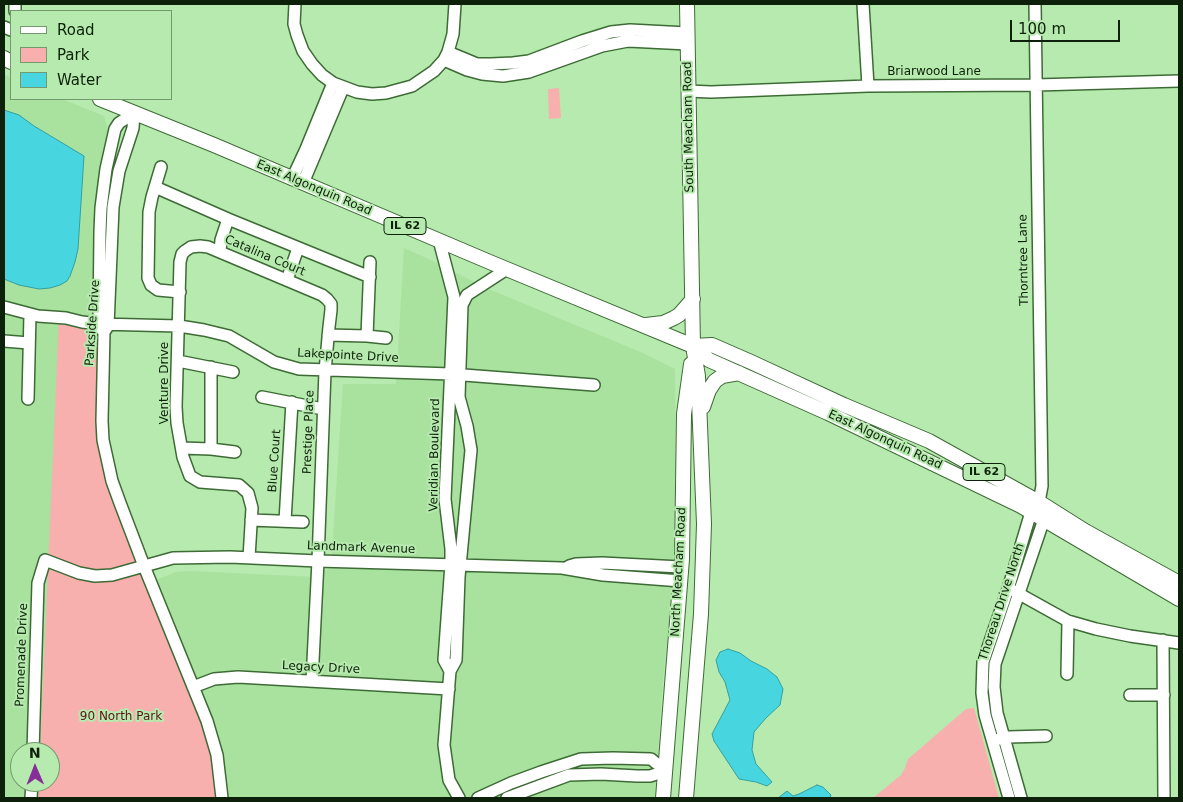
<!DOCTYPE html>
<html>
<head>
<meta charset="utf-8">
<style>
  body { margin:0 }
  #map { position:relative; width:1183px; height:802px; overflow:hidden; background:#b7eaae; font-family:"DejaVu Sans",sans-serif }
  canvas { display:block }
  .frame { position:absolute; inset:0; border:5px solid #0d200a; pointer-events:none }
  .legend { position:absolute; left:10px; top:10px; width:162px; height:90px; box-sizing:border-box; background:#b7eaae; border:1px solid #73996c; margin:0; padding:6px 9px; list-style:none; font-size:15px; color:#0d200a }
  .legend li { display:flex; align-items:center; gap:10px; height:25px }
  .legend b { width:25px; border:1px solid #73996c }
  .north { position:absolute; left:10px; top:742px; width:50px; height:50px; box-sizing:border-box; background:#b7eaae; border:1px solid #73996c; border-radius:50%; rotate:359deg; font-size:14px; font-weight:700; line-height:20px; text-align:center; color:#0d200a }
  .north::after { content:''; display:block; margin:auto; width:18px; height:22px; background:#882e99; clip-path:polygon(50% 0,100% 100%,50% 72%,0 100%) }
  .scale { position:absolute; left:1010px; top:20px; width:110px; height:22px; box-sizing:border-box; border:2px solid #0d200a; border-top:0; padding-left:6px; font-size:15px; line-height:18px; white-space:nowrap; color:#0d200a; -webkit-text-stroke:4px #b7eaae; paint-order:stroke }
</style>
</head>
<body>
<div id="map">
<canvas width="1183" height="802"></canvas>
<div class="frame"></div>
<ul class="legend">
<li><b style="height:6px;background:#fff"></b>Road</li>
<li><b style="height:14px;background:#f7b0ae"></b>Park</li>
<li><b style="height:14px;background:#47d6df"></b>Water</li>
</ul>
<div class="north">N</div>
<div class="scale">100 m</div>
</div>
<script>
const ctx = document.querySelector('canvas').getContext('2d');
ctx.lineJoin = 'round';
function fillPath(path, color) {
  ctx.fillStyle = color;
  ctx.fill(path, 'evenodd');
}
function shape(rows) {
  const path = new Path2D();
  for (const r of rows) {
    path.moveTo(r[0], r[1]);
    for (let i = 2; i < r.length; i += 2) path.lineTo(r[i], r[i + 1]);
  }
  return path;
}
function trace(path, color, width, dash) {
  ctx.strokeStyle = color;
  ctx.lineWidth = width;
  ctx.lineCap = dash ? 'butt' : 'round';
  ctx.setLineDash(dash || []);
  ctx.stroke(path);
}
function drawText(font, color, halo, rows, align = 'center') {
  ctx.font = font + ' "DejaVu Sans",sans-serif';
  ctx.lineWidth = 4;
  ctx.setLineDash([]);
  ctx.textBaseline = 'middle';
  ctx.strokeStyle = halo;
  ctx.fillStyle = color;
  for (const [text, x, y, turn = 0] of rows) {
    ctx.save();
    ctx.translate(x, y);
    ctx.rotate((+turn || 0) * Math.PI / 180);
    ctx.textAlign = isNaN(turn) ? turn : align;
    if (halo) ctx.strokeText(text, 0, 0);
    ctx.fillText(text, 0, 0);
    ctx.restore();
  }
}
fillPath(shape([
  [4,74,11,78,11,99,62,99,104,116,110,136,101,192,103,440,151,582,176,572,190,571,315,577,331,567,343,384,396,384,404,248,431,260,486,288,643,353,675,369,676,508,671,608,663,678,655,798,4,798],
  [20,752,50,752,50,782,20,782]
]), '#a9e19f');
fillPath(shape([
  [559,88,561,118,549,119,548,89],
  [59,317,99,324,108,462,207,721,222,798,38,798,39,782,50,782,50,752,40,752],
  [974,708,999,798,873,798,901,775,905,768,908,759,966,709]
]), '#f7b0ae');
const water = shape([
  [4,110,19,115,34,126,84,156,78,249,75,262,70,276,67,281,60,285,50,288,39,289,19,285,4,279,4,110],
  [728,649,740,653,751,661,767,669,777,677,783,689,780,705,766,718,754,732,752,750,756,764,772,782,767,786,756,782,739,779,714,741,712,734,730,700,725,682,719,672,716,660,720,652,728,649],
  [817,785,823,787,831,795,830,798,778,798,787,791,793,796,799,794,817,785]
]);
fillPath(water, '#47d6df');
trace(water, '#369f9f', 1);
const minor = shape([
  [295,4,294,24,297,35,303,51,312,64,322,75,333,83,357,92,372,94,386,93,412,86,434,71,444,60,448,52,453,34,455,4],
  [863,4,868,86],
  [15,11,15,4],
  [4,27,11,30],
  [448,52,477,64,491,64,513,63,529,61,582,41,611,32,630,30,687,33],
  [444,60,467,70,482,74,503,76,529,72,602,46,628,41,688,44],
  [688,91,711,92,868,86,1036,85,1179,81],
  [134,113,133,128,119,171,113,207,108,326,104,332,102,421,103,440,112,481,120,503,144,566,207,721,217,755,222,798],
  [161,167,152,197,149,212,148,278,151,285,158,290,180,292],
  [292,179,306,149,333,83],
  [303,183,343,88],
  [155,187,228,219,370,277],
  [439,240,454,297,445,499,451,549,451,564,444,660,450,671],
  [220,252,221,240,228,219],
  [287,280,298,248],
  [4,307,38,316,66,318,82,322,99,324,179,326,204,330,229,336,274,362,299,369,451,374,594,385],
  [102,330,99,326,100,232,101,208,106,169,115,129,119,123,134,113],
  [328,335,367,336,370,262],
  [367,336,386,338],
  [4,341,29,343],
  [178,361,233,372],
  [262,397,323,409],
  [28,399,30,314],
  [182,448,211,449,211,367],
  [211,449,235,452],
  [251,520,303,522],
  [285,521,292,402],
  [249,558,252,508,248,493,239,485,200,482,190,476,183,457,177,423,176,407,180,262,182,254,185,251,191,247,200,246,208,247,322,295,327,299,331,304,331,310,329,327,325,371,318,561,312,681],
  [569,566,576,564,602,563,681,567],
  [1014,591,1019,593,1023,596,1068,621,1096,629,1130,636,1179,643],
  [1163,640,1164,798],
  [1067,674,1068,621],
  [193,687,214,679,238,677,449,689],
  [1130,695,1164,695],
  [999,739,1008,737,1046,736],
  [33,752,38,583,45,560,79,573,95,576,112,575,173,558,230,557,318,561,562,568,603,575,681,581],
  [31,798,32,782],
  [459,798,449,780,444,745,450,671,456,660,459,577,471,450,467,426,459,397,462,305,467,295,507,269],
  [478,798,511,783,541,772,581,759,613,758,651,759,666,771],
  [507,798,569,775,601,774,637,776,650,776,666,771],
  [1009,798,985,715,982,693,983,662,1008,589,1031,512,1039,502,1042,486,1035,4],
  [1021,798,997,713,994,687,995,664,1044,519,1041,511]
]);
const major = shape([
  [4,58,11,62],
  [100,99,214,145,492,263,693,346,709,360,828,413,1021,506,1179,599],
  [646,325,663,323,674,318,679,315,693,299],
  [693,346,712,345,751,362,844,405,929,441,1039,502,1085,531,1179,583],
  [703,407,709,390,715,381,722,376,739,373],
  [663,798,682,559,684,414,691,364],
  [686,798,701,614,704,524,698,376,693,346,687,4]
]);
trace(minor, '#3d6b35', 14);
trace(major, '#3d6b35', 16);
trace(minor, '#fff', 11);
trace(major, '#fff', 14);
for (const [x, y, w] of [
  [405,226,42],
  [984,472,42]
]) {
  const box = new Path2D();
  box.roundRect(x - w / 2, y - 8.5, w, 17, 4);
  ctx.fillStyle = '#b7eaae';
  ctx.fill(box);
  trace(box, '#0d200a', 1);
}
drawText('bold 11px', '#0d200a', null, [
  ["IL 62",405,226],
  ["IL 62",984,472]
]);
drawText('12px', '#0d200a', '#b7eaae', [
  ["Briarwood Lane",934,72],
  ["South Meacham Road",689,127,-91],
  ["East Algonquin Road",314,188,23],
  ["Catalina Court",265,256,23],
  ["Thorntree Lane",1024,260,-91],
  ["Parkside Drive",93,323,-86],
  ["Lakepointe Drive",348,356,3],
  ["Venture Drive",165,383,-90],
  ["Prestige Place",309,432,-88],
  ["East Algonquin Road",885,440,25],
  ["Veridian Boulevard",435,455,-89],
  ["Blue Court",275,461,-86],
  ["Landmark Avenue",361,548,2],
  ["North Meacham Road",679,572,-87],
  ["Thoreau Drive North",1002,602,-72],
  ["Promenade Drive",22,655,-88],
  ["Legacy Drive",321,668,3]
]);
drawText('12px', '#5e1219', '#b7eaae', [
  ["90 North Park",121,717]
]);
</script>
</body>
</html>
